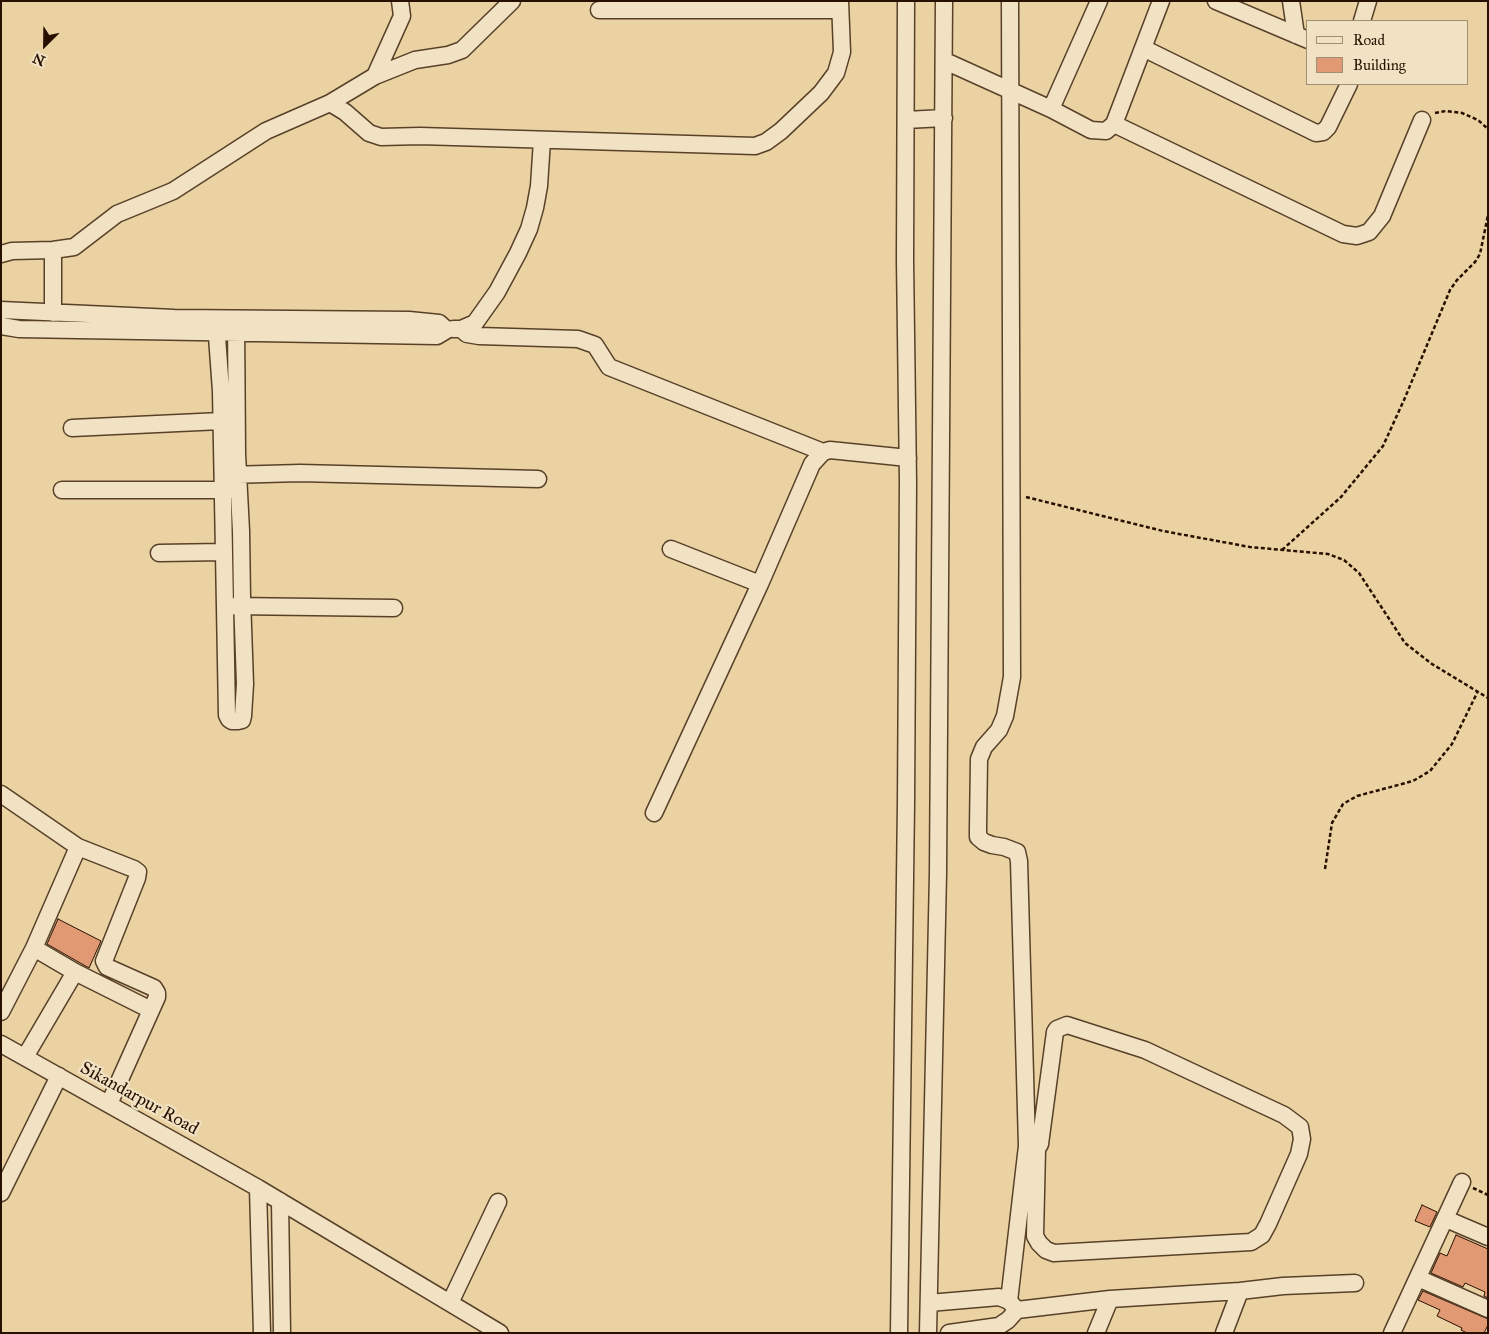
<!DOCTYPE html>
<html>
<head>
<meta charset="utf-8">
<style>
  body { margin:0 }
  #map { position:relative; width:1489px; height:1334px; overflow:hidden; background:#ead2a2; font-family:"IM FELL Great Primer",serif }
  canvas { display:block }
  .frame { position:absolute; inset:0; border:2px solid #281001; pointer-events:none }
  .legend { position:absolute; left:1306px; top:20px; width:162px; height:65px; box-sizing:border-box; background:#f1e2c3; border:1px solid #a18e75; margin:0; padding:6px 9px; list-style:none; font-size:15px; color:#281001 }
  .legend li { display:flex; align-items:center; gap:10px; height:25px }
  .legend b { width:25px; border:1px solid #a18e75 }
  .north { position:absolute; left:20px; top:20px; width:50px; height:50px; -webkit-text-stroke:4px #f1e2c3; paint-order:stroke; rotate:203deg; font-size:14px; font-weight:700; line-height:20px; text-align:center; color:#281001 }
  .north::after { content:''; display:block; margin:auto; width:18px; height:22px; background:#281001; clip-path:polygon(50% 0,100% 100%,50% 72%,0 100%) }
</style>
</head>
<body>
<div id="map">
<canvas width="1489" height="1334"></canvas>
<div class="frame"></div>
<ul class="legend">
<li><b style="height:6px;background:#f1e2c3"></b>Road</li>
<li><b style="height:14px;background:#e09972"></b>Building</li>
</ul>
<div class="north">N</div>
</div>
<script>
const ctx = document.querySelector('canvas').getContext('2d');
ctx.lineJoin = 'round';
function fillPath(path, color) {
  ctx.fillStyle = color;
  ctx.fill(path, 'evenodd');
}
function shape(rows) {
  const path = new Path2D();
  for (const r of rows) {
    path.moveTo(r[0], r[1]);
    for (let i = 2; i < r.length; i += 2) path.lineTo(r[i], r[i + 1]);
  }
  return path;
}
function trace(path, color, width, dash) {
  ctx.strokeStyle = color;
  ctx.lineWidth = width;
  ctx.lineCap = dash ? 'butt' : 'round';
  ctx.setLineDash(dash || []);
  ctx.stroke(path);
}
function drawText(font, color, halo, rows, align = 'center') {
  ctx.font = font + ' "IM FELL Great Primer",serif';
  ctx.lineWidth = 4.5;
  ctx.setLineDash([]);
  ctx.textBaseline = 'middle';
  ctx.strokeStyle = halo;
  ctx.fillStyle = color;
  for (const [text, x, y, turn = 0] of rows) {
    ctx.save();
    ctx.translate(x, y);
    ctx.rotate((+turn || 0) * Math.PI / 180);
    ctx.textAlign = isNaN(turn) ? turn : align;
    if (halo) ctx.strokeText(text, 0, 0);
    ctx.fillText(text, 0, 0);
    ctx.restore();
  }
}
const building = shape([
  [58,919,101,941,89,968,47,944,58,919],
  [1422,1205,1437,1212,1430,1227,1415,1221,1422,1205],
  [1456,1235,1488,1249,1488,1298,1484,1296,1485,1292,1465,1283,1463,1287,1431,1273,1440,1253,1447,1256,1456,1235],
  [1423,1291,1488,1319,1488,1325,1484,1333,1467,1333,1461,1330,1462,1328,1437,1316,1440,1310,1418,1300,1423,1291]
]);
fillPath(building, '#e09972');
trace(building, '#281001', 1);
const minor = shape([
  [1216,1,1308,40],
  [1291,1,1296,35],
  [599,10,840,10],
  [1362,21,1368,1],
  [1143,48,1316,133,1323,132,1328,127,1349,84],
  [945,61,1051,109,1091,130,1106,131,1114,124,1161,1],
  [375,76,402,16,400,1],
  [330,103,345,112,369,133,381,137,420,136,755,146,766,142,781,131,821,93,836,73,842,52,840,1],
  [1051,109,1099,1],
  [906,120,944,118],
  [1114,124,1343,234,1357,236,1369,232,1382,216,1422,120],
  [1,254,12,251,53,250,74,247,117,214,173,191,266,131,330,103,375,76,415,60,448,55,462,50,512,1],
  [1,310,174,318,409,320,439,323,447,330,437,336,19,329,1,326],
  [53,313,53,250],
  [216,323,221,391,227,715,229,719,232,721,238,721,242,720,243,716,245,684,242,598,241,531,237,454,236,320],
  [453,329,461,329,475,323,497,292,518,253,529,229,535,208,539,186,542,140],
  [461,329,467,334,479,336,578,339,595,345,609,367,823,452],
  [72,428,221,421],
  [229,475,300,473,538,479],
  [62,490,232,490],
  [671,549,760,584],
  [159,553,224,552],
  [232,606,394,608],
  [1,794,78,847,134,869,138,872,137,878,104,961,107,967,154,988,157,993,157,997,109,1104],
  [654,813,760,584,812,464,823,452,830,450,908,458],
  [34,948,75,972,151,1010],
  [1,1012,34,948,78,847],
  [1,1044,258,1188,500,1333],
  [25,1057,75,972],
  [1026,1154,1037,1149,1040,1144,1055,1032,1057,1029,1067,1025,1145,1050,1284,1115,1300,1127,1302,1139,1299,1154,1268,1224,1262,1235,1251,1242,1054,1253,1046,1250,1039,1243,1035,1236,1037,1149],
  [258,1188,262,1333],
  [1,1193,59,1076],
  [280,1201,282,1333],
  [1446,1219,1488,1237],
  [1418,1278,1488,1309],
  [1009,1301,1027,1146,1019,861,1017,852,1004,847,992,845,984,842,978,837,978,829,979,759,984,747,999,730,1005,716,1012,677,1010,1],
  [450,1303,498,1202],
  [929,1303,999,1297,1009,1301,1017,1310,1008,1320,999,1326,949,1333],
  [1017,1310,1110,1299,1240,1291,1283,1286,1355,1283],
  [899,1333,906,803,908,482,905,260,906,1],
  [928,1333,938,873,944,1],
  [1096,1333,1110,1299],
  [1224,1333,1240,1291],
  [1392,1333,1462,1182]
]);
trace(minor, '#584029', 19);
trace(shape([
  [1435,113,1446,111,1462,113,1478,120,1488,129],
  [1026,497,1163,531,1250,547,1328,554,1344,560,1359,573,1405,643,1432,664,1488,698],
  [1282,550,1341,497,1383,446,1404,400,1450,290,1457,280,1475,262,1480,254,1488,215],
  [1325,869,1332,823,1343,804,1357,796,1413,781,1430,771,1452,744,1478,691],
  [1473,1188,1488,1195]
]), '#281001', 2.5, [4, 2.5]);
trace(minor, '#f1e2c3', 16);
drawText('18px', '#281001', '#f1e2c3', [
  ["Sikandarpur Road",139,1099,29]
]);
</script>
</body>
</html>
